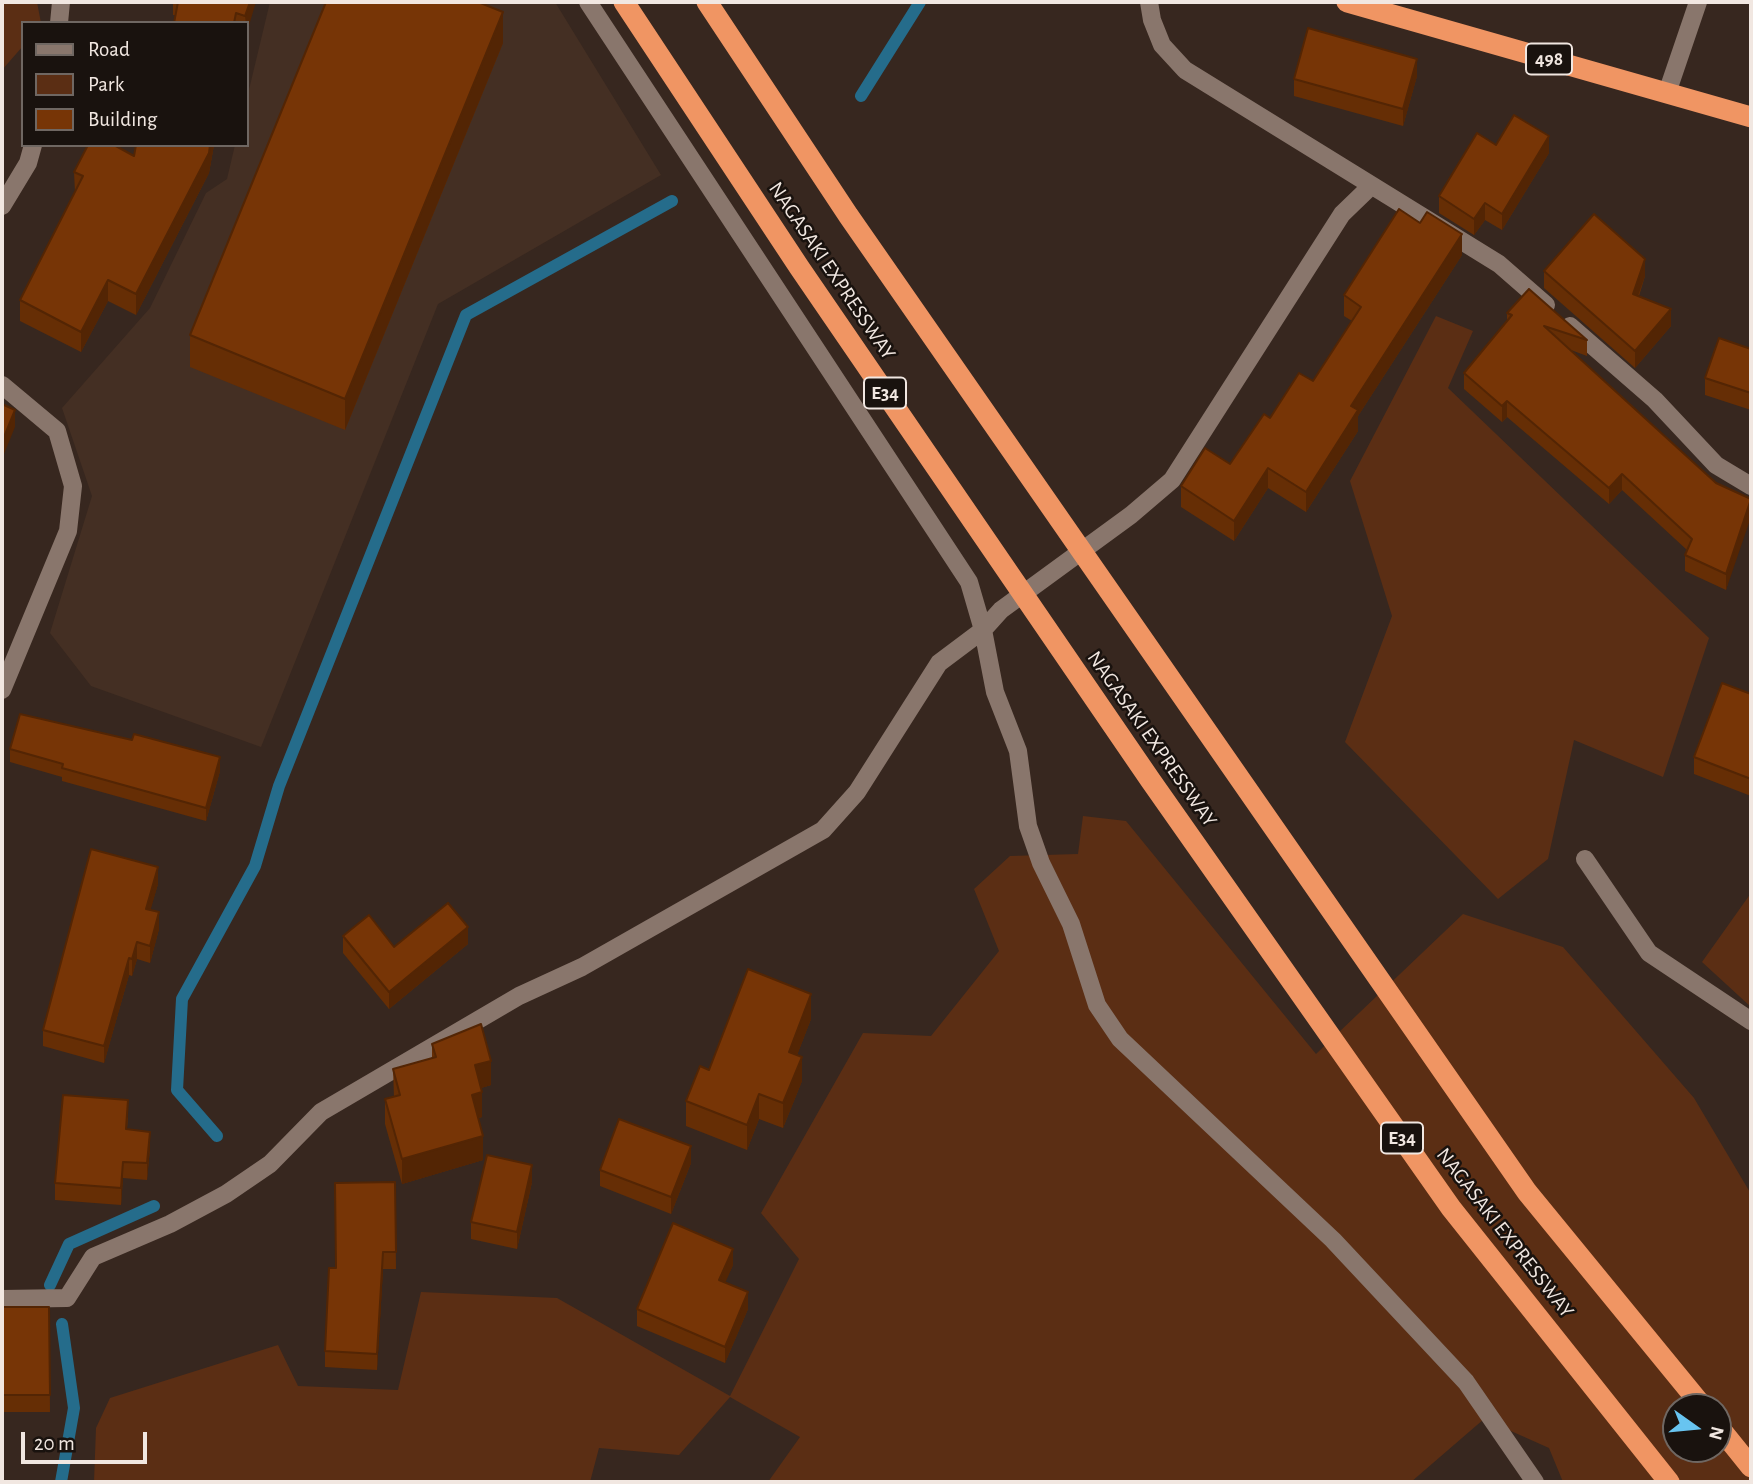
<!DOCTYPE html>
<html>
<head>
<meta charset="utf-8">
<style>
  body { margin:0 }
  #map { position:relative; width:1753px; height:1484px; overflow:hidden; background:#37271f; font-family:"Alegreya Sans",sans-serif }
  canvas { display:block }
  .frame { position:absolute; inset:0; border:4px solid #f1e7e1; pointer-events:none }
  .legend { position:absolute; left:21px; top:21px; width:228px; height:126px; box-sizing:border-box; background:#19120e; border:2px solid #6f6762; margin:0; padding:9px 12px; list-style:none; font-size:21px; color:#f1e7e1 }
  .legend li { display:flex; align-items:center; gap:14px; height:35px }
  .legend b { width:35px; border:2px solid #6f6762 }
  .north { position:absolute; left:1662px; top:1393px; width:70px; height:70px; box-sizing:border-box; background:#19120e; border:2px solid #6f6762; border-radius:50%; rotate:105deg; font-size:19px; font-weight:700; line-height:28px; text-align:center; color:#f1e7e1 }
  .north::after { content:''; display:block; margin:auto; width:24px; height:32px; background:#68c4f0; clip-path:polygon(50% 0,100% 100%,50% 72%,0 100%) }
  .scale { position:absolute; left:21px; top:1432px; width:126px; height:32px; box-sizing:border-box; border:4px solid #f1e7e1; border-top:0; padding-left:9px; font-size:21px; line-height:24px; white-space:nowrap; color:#f1e7e1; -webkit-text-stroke:5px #19120e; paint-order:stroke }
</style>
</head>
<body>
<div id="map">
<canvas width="1753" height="1484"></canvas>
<div class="frame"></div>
<ul class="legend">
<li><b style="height:9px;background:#89766c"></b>Road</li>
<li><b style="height:19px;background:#5b2e14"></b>Park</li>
<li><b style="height:19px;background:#773506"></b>Building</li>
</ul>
<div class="north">N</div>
<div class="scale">20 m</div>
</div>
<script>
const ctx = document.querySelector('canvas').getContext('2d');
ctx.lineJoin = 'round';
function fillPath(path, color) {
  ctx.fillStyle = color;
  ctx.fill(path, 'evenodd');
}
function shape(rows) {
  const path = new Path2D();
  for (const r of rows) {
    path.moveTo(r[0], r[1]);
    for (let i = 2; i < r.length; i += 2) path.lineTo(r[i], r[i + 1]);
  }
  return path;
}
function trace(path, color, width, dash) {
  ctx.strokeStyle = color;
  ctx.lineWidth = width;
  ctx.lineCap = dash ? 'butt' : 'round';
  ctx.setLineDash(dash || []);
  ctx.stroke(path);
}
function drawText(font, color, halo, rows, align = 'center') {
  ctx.font = font + ' "Alegreya Sans",sans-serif';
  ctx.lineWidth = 5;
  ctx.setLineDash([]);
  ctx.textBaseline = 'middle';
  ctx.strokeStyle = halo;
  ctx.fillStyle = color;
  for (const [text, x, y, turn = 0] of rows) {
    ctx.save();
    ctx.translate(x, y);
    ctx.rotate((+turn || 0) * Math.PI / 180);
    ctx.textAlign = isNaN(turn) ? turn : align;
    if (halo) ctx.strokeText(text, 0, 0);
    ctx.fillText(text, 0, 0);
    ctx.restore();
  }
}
fillPath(shape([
  [270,2,555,2,661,175,438,304,261,747,91,686,50,633,92,496,62,408,150,308,206,193,227,179,235,145,247,145,247,98]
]), '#442f23');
fillPath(shape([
  [2,2,37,2,41,23,23,23,23,46,2,70],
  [1436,316,1473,331,1448,388,1709,638,1663,777,1574,740,1548,859,1498,899,1345,742,1392,616,1350,481],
  [1083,816,1126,821,1316,1054,1463,914,1563,947,1694,1098,1751,1194,1751,1482,1563,1482,1549,1448,1484,1419,1411,1482,768,1482,800,1437,730,1397,679,1455,599,1448,590,1482,94,1482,96,1428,110,1398,278,1345,298,1386,398,1390,421,1292,557,1298,730,1396,799,1259,761,1213,863,1033,931,1036,999,951,974,889,1010,856,1078,854],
  [1676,1407,1718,1407,1718,1449,1676,1449],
  [1751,893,1751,1007,1702,962]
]), '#5b2e14');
trace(shape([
  [861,96,920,2],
  [217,1136,177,1090,182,999,255,866,279,786,466,315,672,201],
  [50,1285,69,1244,154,1206],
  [61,1482,74,1408,62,1324]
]), '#256c8b', 12);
trace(shape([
  [588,2,969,582,983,630,995,692,1018,751,1028,826,1041,863,1071,924,1097,1005,1120,1039,1333,1240,1466,1382,1535,1482],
  [1149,2,1152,20,1162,45,1185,70,1499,264,1546,305],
  [59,23,61,2],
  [1667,93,1698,2],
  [2,206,28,163,33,145],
  [1570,326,1655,400,1716,465,1751,486],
  [2,385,57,431,73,486,68,531,2,690],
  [1585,859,1649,953,1751,1021],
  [2,1299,67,1298,93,1257,170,1224,226,1194,270,1164,321,1112,519,996,582,967,823,830,857,792,939,663,983,630,1001,610,1131,515,1172,480,1342,214,1371,186]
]), '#89766c', 18);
trace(shape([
  [624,2,799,267,1151,781,1451,1208,1669,1482],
  [707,2,848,215,1527,1192,1703,1407],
  [1347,2,1751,117],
  [1718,1426,1751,1467]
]), '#f09563', 21);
fillPath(shape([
  [173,2,256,2,247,23,174,23,175,15,173,15],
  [503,43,345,430,190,367,190,335],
  [1417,76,1403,126,1294,96,1294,79],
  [136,145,214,145,209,173,136,315,108,301,81,352,20,321,20,300,75,192,74,172,134,156],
  [1496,145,1549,153,1502,230,1485,220,1474,235,1439,213,1439,196],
  [1462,255,1358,416,1358,431,1306,512,1268,488,1234,541,1181,507,1181,486,1230,464,1270,418,1313,381,1352,321,1344,316,1344,295],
  [1544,271,1645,276,1639,296,1671,326,1635,368,1544,288],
  [1507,313,1587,340,1587,356,1571,350,1716,483,1751,499,1726,590,1685,571,1685,555,1687,550,1622,490,1609,504,1507,417,1502,422,1464,389,1464,373,1507,321],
  [1751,349,1751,410,1705,395,1705,378],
  [1751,694,1751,796,1694,774,1694,757],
  [10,749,220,771,206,821,62,781,62,777,10,762],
  [158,884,150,910,159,929,150,963,137,959,132,976,129,975,104,1063,43,1046,43,1030],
  [343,936,394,947,468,944,389,1009,343,953],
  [811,1019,797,1055,802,1081,783,1128,759,1119,747,1150,686,1126,686,1101,709,1070],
  [432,1044,491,1085,481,1088,482,1117,479,1118,483,1160,402,1184,385,1124,385,1099,394,1097,393,1069,432,1058],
  [128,1117,127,1129,150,1148,147,1180,123,1178,121,1205,55,1200,55,1183],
  [691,1163,671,1214,600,1186,600,1170],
  [395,1182,396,1269,383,1269,377,1370,325,1367,325,1351,336,1268],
  [532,1182,517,1249,471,1239,471,1222],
  [733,1265,725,1282,748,1309,725,1363,637,1326,637,1309],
  [2,1307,49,1307,50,1412,2,1412]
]), '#662e05');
fillPath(shape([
  [250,2,256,2,247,32,245,16],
  [503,12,503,43,345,430,345,399],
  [1417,59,1417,76,1403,126,1403,109],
  [1549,136,1549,153,1502,230,1502,214],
  [210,145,214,145,209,173,136,315,136,294],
  [1485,203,1485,220,1474,235,1474,219],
  [1462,234,1462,255,1358,416,1358,431,1306,512,1306,492,1351,406],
  [1645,259,1645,276,1633,310,1633,294],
  [108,280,108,301,81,352,81,332],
  [1671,309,1671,326,1635,368,1635,351],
  [1507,401,1507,417,1502,422,1502,406],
  [15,410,15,427,2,459,2,442],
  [1268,468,1268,488,1234,541,1234,521],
  [1622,474,1622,490,1609,504,1609,488],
  [1751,501,1751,517,1726,590,1726,574],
  [220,757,220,771,206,821,206,808],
  [158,867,158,884,146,926,146,909],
  [159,912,159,929,150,963,150,946],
  [468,927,468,944,389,1009,389,992],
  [137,942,137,959,132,976,132,959],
  [129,958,129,975,104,1063,104,1046],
  [811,994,811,1019,789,1076,789,1052],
  [802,1057,802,1081,783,1128,783,1103],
  [491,1061,491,1085,475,1090,475,1065],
  [482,1092,482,1117,472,1120,472,1095],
  [759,1094,759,1119,747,1150,747,1125],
  [150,1132,150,1148,147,1180,147,1163],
  [483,1136,483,1160,402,1184,402,1159],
  [691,1146,691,1163,671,1214,671,1197],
  [123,1162,123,1178,121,1205,121,1188],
  [532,1165,532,1182,517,1249,517,1232],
  [733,1249,733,1265,719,1297,719,1280],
  [383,1252,383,1269,377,1370,377,1354],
  [748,1292,748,1309,725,1363,725,1347]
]), '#532504');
const building = shape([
  [178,2,250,2,245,16,236,13,234,23,174,23,178,2],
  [326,2,478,2,503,12,345,399,190,335,326,2],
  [1308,28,1417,59,1403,109,1294,79,1308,28],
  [1514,115,1549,136,1502,214,1485,203,1474,219,1439,196,1477,133,1496,145,1514,115],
  [88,145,114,145,134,156,136,145,210,145,209,153,136,294,108,280,81,332,20,300,83,176,74,172,88,145],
  [1399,209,1420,223,1427,212,1462,234,1351,406,1358,410,1306,492,1268,468,1234,521,1181,486,1205,448,1230,464,1264,414,1270,418,1299,373,1313,381,1361,307,1344,295,1399,209],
  [1594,214,1645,259,1633,294,1671,309,1635,351,1544,271,1594,214],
  [1529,289,1587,340,1544,326,1716,483,1751,499,1726,574,1685,555,1692,539,1622,474,1609,488,1507,401,1502,406,1464,373,1512,315,1507,313,1529,289],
  [1719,338,1751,349,1751,393,1705,378,1719,338],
  [2,404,15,410,2,442,2,404],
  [1722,683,1751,694,1751,779,1694,757,1722,683],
  [20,714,132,740,134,734,220,757,206,808,62,768,63,764,10,749,20,714],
  [91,849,158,867,146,909,159,912,150,946,137,942,132,959,129,958,104,1046,43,1030,91,849],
  [448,903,468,927,389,992,343,936,369,915,394,947,448,903],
  [748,969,811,994,789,1052,802,1057,783,1103,759,1094,747,1125,686,1101,700,1066,709,1070,748,969],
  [481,1024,491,1061,475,1065,482,1092,472,1095,483,1136,402,1159,385,1099,400,1095,393,1069,436,1057,432,1044,481,1024],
  [63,1095,128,1100,126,1129,150,1132,147,1163,123,1162,121,1188,55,1183,63,1095],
  [619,1119,691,1146,671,1197,600,1170,619,1119],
  [487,1155,532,1165,517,1232,471,1222,487,1155],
  [395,1182,396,1252,383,1252,377,1354,325,1351,329,1268,336,1268,335,1183,395,1182],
  [673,1223,733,1249,719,1280,748,1292,725,1347,637,1309,673,1223],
  [2,1307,49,1307,50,1395,2,1395,2,1307]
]);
fillPath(building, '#773506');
trace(building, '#532504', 2);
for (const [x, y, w] of [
  [1549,59,46],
  [885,393,42],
  [1402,1138,42]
]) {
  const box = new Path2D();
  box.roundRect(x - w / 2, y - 15.5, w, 31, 5);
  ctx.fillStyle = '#19120e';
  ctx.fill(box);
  trace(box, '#f1e7e1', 2);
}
drawText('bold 19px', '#f1e7e1', null, [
  ["498",1549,59],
  ["E34",885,393],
  ["E34",1402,1138]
]);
drawText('21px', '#f1e7e1', '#19120e', [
  ["NAGASAKI EXPRESSWAY",832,271,56],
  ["NAGASAKI EXPRESSWAY",1152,739,55],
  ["NAGASAKI EXPRESSWAY",1505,1233,52]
]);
</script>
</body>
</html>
